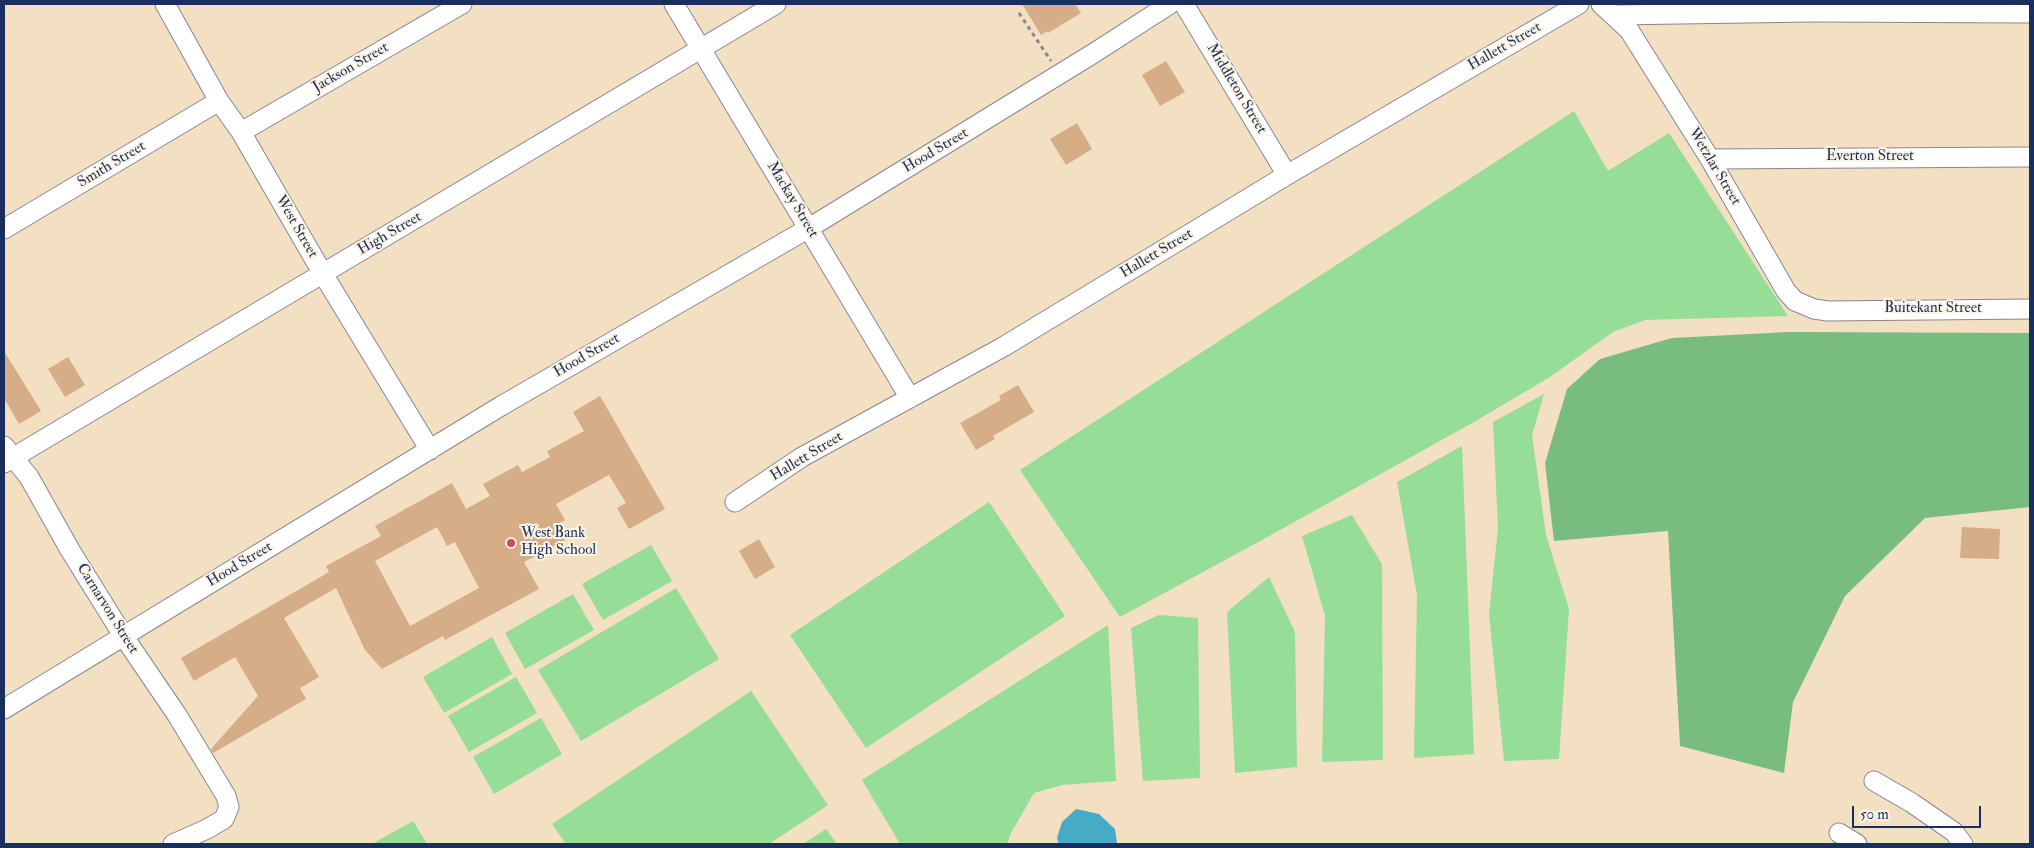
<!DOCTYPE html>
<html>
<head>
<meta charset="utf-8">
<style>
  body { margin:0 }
  #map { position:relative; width:2034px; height:848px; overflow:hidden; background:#f3dfc1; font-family:"IM FELL Double Pica",serif }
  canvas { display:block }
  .frame { position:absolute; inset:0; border:5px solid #1b2f5e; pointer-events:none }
  .scale { position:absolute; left:1852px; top:806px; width:129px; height:22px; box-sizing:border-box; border:2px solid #1b2f5e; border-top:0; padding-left:6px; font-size:15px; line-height:18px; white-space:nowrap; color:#1b2f5e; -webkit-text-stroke:4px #fcf5e5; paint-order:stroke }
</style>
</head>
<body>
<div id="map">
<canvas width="2034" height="848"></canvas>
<div class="frame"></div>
<div class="scale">50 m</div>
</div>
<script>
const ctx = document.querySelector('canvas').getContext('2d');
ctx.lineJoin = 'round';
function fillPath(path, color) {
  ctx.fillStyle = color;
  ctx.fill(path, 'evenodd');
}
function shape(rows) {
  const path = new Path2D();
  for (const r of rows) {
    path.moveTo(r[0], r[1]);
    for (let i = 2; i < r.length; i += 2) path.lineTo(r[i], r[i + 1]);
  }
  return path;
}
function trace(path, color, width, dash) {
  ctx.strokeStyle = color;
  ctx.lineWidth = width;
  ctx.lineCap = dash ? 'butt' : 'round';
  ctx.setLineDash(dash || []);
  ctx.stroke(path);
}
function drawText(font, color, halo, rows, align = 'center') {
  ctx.font = font + ' "IM FELL Double Pica",serif';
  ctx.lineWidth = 4;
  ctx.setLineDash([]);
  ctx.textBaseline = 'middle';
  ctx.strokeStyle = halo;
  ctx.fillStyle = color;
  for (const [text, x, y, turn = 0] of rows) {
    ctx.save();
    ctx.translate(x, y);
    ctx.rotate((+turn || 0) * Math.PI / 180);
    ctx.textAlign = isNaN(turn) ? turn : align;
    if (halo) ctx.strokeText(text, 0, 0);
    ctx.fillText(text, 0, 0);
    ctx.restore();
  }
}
fillPath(shape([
  [1574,111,1608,171,1669,133,1788,316,1645,320,1613,332,1550,377,1474,422,1262,540,1120,617,1020,470],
  [1544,394,1532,435,1546,535,1569,609,1559,759,1504,761,1489,614,1498,528,1493,422],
  [1462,446,1474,754,1414,758,1417,595,1397,482],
  [989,502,1065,616,866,748,790,635],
  [1352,515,1382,564,1383,760,1322,762,1325,616,1302,536],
  [651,545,672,581,603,620,582,584],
  [1269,577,1295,632,1297,767,1235,773,1227,612],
  [676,588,719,659,581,741,538,670],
  [573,594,594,630,525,669,505,633],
  [1159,615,1198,618,1200,778,1143,781,1131,628],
  [1108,625,1116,781,1062,785,1034,793,1011,833,1007,844,900,844,862,780],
  [492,637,512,674,444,713,423,677],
  [516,677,537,713,469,752,448,716],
  [751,691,828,805,769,844,566,844,552,824],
  [541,718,562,754,494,794,473,757],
  [413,821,427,844,372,844],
  [826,829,837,844,803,844]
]), '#96dd97');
fillPath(shape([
  [1789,332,2030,333,2030,507,1925,518,1845,596,1793,702,1784,773,1680,746,1668,531,1554,541,1545,463,1567,389,1600,359,1672,338]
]), '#78bc80');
fillPath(shape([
  [1076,809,1099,814,1115,829,1117,844,1059,844,1057,838,1062,822]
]), '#46acc6');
fillPath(shape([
  [1022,4,1075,4,1081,13,1048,33,1047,31,1041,35],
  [1166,61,1185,92,1160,106,1142,75],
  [1077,123,1092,149,1066,165,1050,139],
  [4,351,41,411,19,424,4,398],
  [68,357,85,385,65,397,48,369],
  [1018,385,1034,412,993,436,995,439,976,450,960,423,1001,400,999,396],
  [600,396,665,509,629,529,617,508,626,503,609,475,556,504,565,520,556,525,565,541,524,562,539,589,445,640,443,636,382,669,365,650,336,588,284,618,319,677,300,688,306,699,213,753,211,749,258,696,235,657,194,681,181,658,329,572,326,566,381,536,375,526,452,483,466,509,490,496,483,484,518,465,522,472,550,457,547,451,584,431,573,412],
  [437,527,447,546,455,542,479,588,410,626,375,561],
  [1962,527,2000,529,1999,559,1960,558],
  [759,539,775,567,755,579,739,551]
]), '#d5ad86');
const minor = shape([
  [165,4,219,101,241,132,323,274,430,450],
  [674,4,910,398],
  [1184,4,1287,175],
  [1601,4,1629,30,1710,159,1786,291,1795,301,1814,309,1828,311,2030,309],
  [1614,15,1812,12,2030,13],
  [241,132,462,4],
  [1710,159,2030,157],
  [4,229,219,101],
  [4,446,29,477,70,550,124,637,177,715,226,796,229,807,224,819,207,829,173,844],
  [4,463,776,4],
  [735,502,802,457,1003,347,1287,175,1579,4],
  [4,709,501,406,809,228,1094,53,1170,4],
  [1874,781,1912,803,1954,832,1963,844],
  [1839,833,1857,844]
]);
trace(minor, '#878790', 21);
trace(shape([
  [1019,13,1051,61]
]), '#878790', 3, [4, 4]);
trace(minor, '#fff', 19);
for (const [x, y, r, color] of [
  [511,543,5,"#d1495b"]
]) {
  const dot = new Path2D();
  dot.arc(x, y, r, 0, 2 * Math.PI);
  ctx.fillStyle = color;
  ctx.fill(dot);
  trace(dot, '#fcf5e5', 2);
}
drawText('15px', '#1b2f5e', '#fcf5e5', [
  ["Hallett Street",1505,47,-30],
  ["Jackson Street",351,68,-30],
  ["Middleton Street",1236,89,59],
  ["Hood Street",936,151,-31],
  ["Everton Street",1870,157],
  ["Smith Street",112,165,-31],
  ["Wetzlar Street",1714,167,59],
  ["Mackay Street",792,200,59],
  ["West Street",296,227,60],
  ["High Street",390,234,-30],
  ["Hallett Street",1157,254,-31],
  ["Buitekant Street",1933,309],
  ["Hood Street",587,356,-30],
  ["Hallett Street",807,457,-31],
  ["Hood Street",240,565,-31],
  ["Carnarvon Street",107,609,58]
]);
drawText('15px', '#1b2f5e', '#fcf5e5', [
  ["West Bank",521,534],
  ["High School",521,551]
], 'left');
</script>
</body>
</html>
